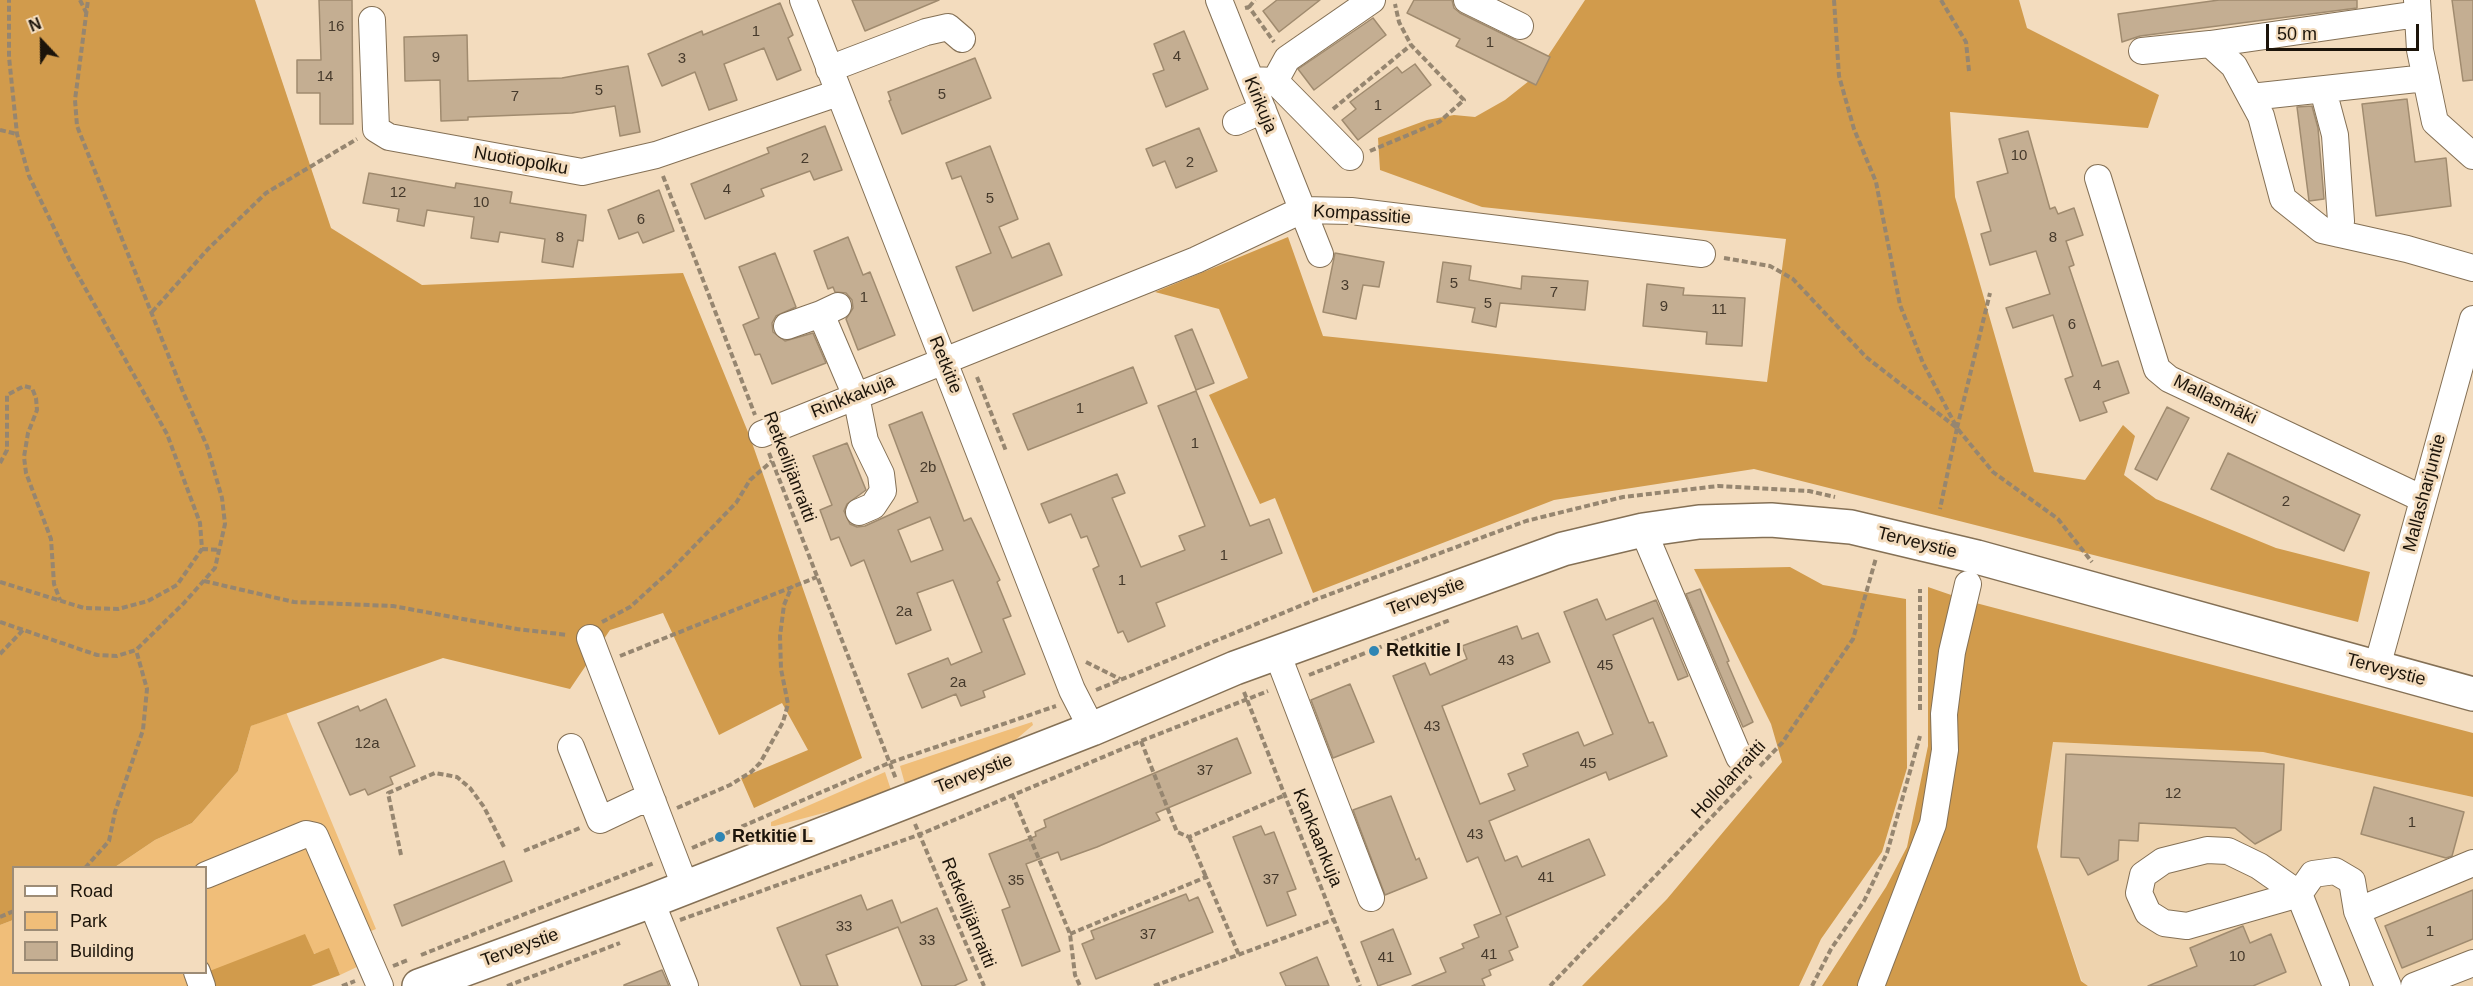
<!DOCTYPE html>
<html>
<head>
<meta charset="utf-8">
<style>
  body { margin:0 }
  #map { position:relative; width:2473px; height:986px; overflow:hidden; background:#f3dcbe; font-family:Helvetica,sans-serif }
  canvas { display:block }
  .legend { position:absolute; left:12px; top:866px; width:195px; height:108px; box-sizing:border-box; background:#f3dcbe; border:2px solid #9d8c76; margin:0; padding:8px 10px; list-style:none; font-size:18px; color:#1c140a }
  .legend li { display:flex; align-items:center; gap:12px; height:30px }
  .legend b { width:30px; border:2px solid #9d8c76 }
  .north { position:absolute; left:12px; top:12px; width:60px; height:60px; -webkit-text-stroke:4px #f3dcbe; paint-order:stroke; rotate:338deg; font-size:16px; font-weight:700; line-height:24px; text-align:center; color:#1c140a }
  .north::after { content:''; display:block; margin:auto; width:21px; height:27px; background:#1c140a; clip-path:polygon(50% 0,100% 100%,50% 72%,0 100%) }
  .scale { position:absolute; left:2266px; top:24px; width:153px; height:27px; box-sizing:border-box; border:3px solid #1c140a; border-top:0; padding-left:8px; font-size:18px; line-height:21px; white-space:nowrap; color:#1c140a; -webkit-text-stroke:4px #f3dcbe; paint-order:stroke }
</style>
</head>
<body>
<div id="map">
<canvas width="2473" height="986"></canvas>
<ul class="legend">
<li><b style="height:8px;background:#fff"></b>Road</li>
<li><b style="height:16px;background:#f0be79"></b>Park</li>
<li><b style="height:16px;background:#c4ae92"></b>Building</li>
</ul>
<div class="north">N</div>
<div class="scale">50 m</div>
</div>
<script>
const ctx = document.querySelector('canvas').getContext('2d');
ctx.lineJoin = 'round';
function fillPath(path, color) {
  ctx.fillStyle = color;
  ctx.fill(path, 'evenodd');
}
function shape(rows) {
  const path = new Path2D();
  for (const r of rows) {
    path.moveTo(r[0], r[1]);
    for (let i = 2; i < r.length; i += 2) path.lineTo(r[i], r[i + 1]);
  }
  return path;
}
function trace(path, color, width, dash) {
  ctx.strokeStyle = color;
  ctx.lineWidth = width;
  ctx.lineCap = dash ? 'butt' : 'round';
  ctx.setLineDash(dash || []);
  ctx.stroke(path);
}
function drawText(font, color, halo, rows, align = 'center') {
  ctx.font = font + ' Helvetica,sans-serif';
  ctx.lineWidth = 6;
  ctx.setLineDash([]);
  ctx.textBaseline = 'middle';
  ctx.strokeStyle = halo;
  ctx.fillStyle = color;
  for (const [text, x, y, turn = 0] of rows) {
    ctx.save();
    ctx.translate(x, y);
    ctx.rotate((+turn || 0) * Math.PI / 180);
    ctx.textAlign = isNaN(turn) ? turn : align;
    if (halo) ctx.strokeText(text, 0, 0);
    ctx.fillText(text, 0, 0);
    ctx.restore();
  }
}
fillPath(shape([
  [2053,742,2263,752,2473,797,2473,986,2088,986,2082,981,2037,847]
]), '#eed3ae');
fillPath(shape([
  [286,712,376,929,349,940,359,966,340,975,329,949,213,986,0,986,0,925,13,920,14,972,206,972,206,868,115,867,155,840,192,823,238,771,251,726],
  [1032,722,1033,725,1013,742,905,784,900,766],
  [885,772,891,790,846,807,771,827,771,822]
]), '#f0be79');
fillPath(shape([
  [0,0,255,0,331,228,422,285,683,273,750,437,862,758,754,808,741,778,808,750,782,703,719,735,663,613,610,630,570,689,443,658,251,726,238,771,192,823,155,840,115,867,14,868,13,920,0,925],
  [1585,0,2019,0,2027,28,2159,95,2148,128,1950,112,1955,197,2034,472,2085,480,2123,425,2135,436,2124,475,2156,499,2276,548,2370,572,2358,622,1754,469,1554,500,1313,593,1275,498,1260,504,1209,395,1248,378,1219,309,1155,292,1288,237,1323,336,1767,382,1786,239,1482,207,1380,170,1378,138,1427,120,1454,115,1475,117,1505,100,1534,77],
  [1790,567,1823,585,1906,599,1907,768,1882,852,1821,939,1799,986,1582,986,1667,899,1782,762,1771,724,1694,569],
  [1928,587,1957,597,1927,818,1864,986,1822,986,1886,887,1907,847,1928,746],
  [1972,602,2473,733,2473,797,2263,752,2053,742,2037,847,2081,981,2088,986,1878,986,1921,883,1955,679],
  [305,934,314,954,329,948,340,975,311,986,213,986,207,972]
]), '#d19b4c');
const building = shape([
  [319,0,352,0,353,124,320,124,320,93,297,93,297,60,321,60,319,0],
  [852,0,939,0,865,31,852,0],
  [1277,0,1320,0,1279,32,1263,11,1277,0],
  [1414,0,1452,0,1454,8,1460,13,1550,57,1536,85,1456,46,1460,39,1407,13,1414,0],
  [2219,0,2357,0,2357,8,2140,36,2122,42,2118,14,2219,0],
  [2452,0,2473,0,2473,80,2463,81,2452,0],
  [780,3,793,35,788,38,801,70,777,80,764,48,724,64,737,100,709,110,695,72,662,86,648,54,702,31,703,35,780,3],
  [1373,18,1386,35,1314,90,1298,69,1373,18],
  [1184,31,1208,89,1166,107,1153,74,1164,70,1154,44,1184,31],
  [467,35,468,81,562,78,628,66,640,132,620,136,615,106,572,113,468,117,468,120,441,121,440,80,405,81,404,37,467,35],
  [975,58,991,98,902,134,889,101,891,100,888,92,975,58],
  [1415,64,1431,85,1358,140,1342,120,1356,109,1350,102,1397,67,1402,73,1415,64],
  [2407,99,2415,162,2446,158,2451,206,2376,216,2362,104,2407,99],
  [2312,106,2318,128,2324,199,2309,201,2297,107,2312,106],
  [825,126,842,170,814,180,810,171,761,189,764,196,705,219,691,184,769,153,767,148,825,126],
  [1199,128,1217,171,1176,188,1165,161,1153,166,1146,149,1199,128],
  [2028,131,2050,209,2055,207,2058,214,2074,208,2083,235,2066,241,2074,265,2069,267,2102,366,2118,361,2129,393,2103,402,2107,412,2080,421,2065,379,2073,376,2053,315,2013,328,2006,308,2050,294,2036,251,1990,265,1981,234,1991,231,1977,182,2008,173,1999,139,2028,131],
  [990,146,1018,219,999,227,1012,258,1049,243,1062,275,973,311,956,267,991,253,961,176,952,179,946,163,990,146],
  [369,173,455,188,456,183,512,192,510,203,586,215,583,241,578,240,573,267,542,262,545,239,500,232,498,242,471,238,474,217,427,210,424,226,397,221,399,209,363,203,369,173],
  [659,190,674,231,643,243,638,232,619,239,608,210,659,190],
  [848,237,863,275,870,272,895,335,858,350,846,319,853,308,852,300,846,293,835,292,833,287,828,289,814,251,848,237],
  [775,253,796,307,776,316,772,323,773,332,785,341,813,333,826,363,772,384,760,354,755,355,743,325,759,318,739,267,775,253],
  [1335,253,1384,262,1379,287,1363,285,1356,319,1323,312,1335,253],
  [1443,262,1471,266,1469,280,1521,289,1522,276,1588,281,1585,310,1500,303,1496,327,1472,322,1475,308,1437,302,1443,262],
  [1647,284,1684,288,1683,295,1745,298,1742,346,1706,344,1707,332,1643,326,1647,284],
  [1192,329,1214,383,1196,390,1175,336,1192,329],
  [1133,367,1147,403,1028,450,1013,414,1133,367],
  [1196,391,1250,526,1269,519,1282,553,1156,603,1165,626,1128,642,1123,631,1118,633,1093,569,1099,566,1087,536,1081,538,1071,514,1049,523,1041,504,1117,474,1125,493,1112,498,1141,567,1185,550,1179,536,1205,526,1158,406,1196,391],
  [2167,407,2189,418,2157,480,2135,469,2167,407],
  [922,412,964,521,971,518,1000,580,997,582,1011,616,1003,619,1025,674,983,691,985,697,961,706,956,694,922,708,908,674,948,658,951,665,982,652,953,580,917,593,931,630,896,644,864,560,851,566,839,537,831,540,820,510,832,505,813,456,847,443,866,490,847,504,844,511,850,524,857,527,865,526,918,502,889,425,922,412],
  [930,517,943,550,911,562,898,530,930,517],
  [2228,453,2360,515,2344,551,2211,489,2228,453],
  [1700,589,1729,661,1727,662,1753,722,1743,727,1686,594,1700,589],
  [1597,599,1606,620,1656,600,1688,676,1678,680,1653,618,1613,635,1649,723,1653,722,1667,756,1609,780,1606,772,1489,821,1505,861,1517,856,1522,867,1589,839,1605,875,1506,917,1518,947,1509,951,1513,960,1489,970,1491,975,1482,979,1485,986,1412,986,1446,972,1440,958,1464,948,1462,944,1479,937,1474,925,1501,914,1478,857,1467,862,1393,676,1425,663,1430,675,1467,659,1462,646,1517,626,1522,639,1538,633,1550,662,1442,706,1480,804,1515,790,1508,774,1528,766,1523,754,1578,732,1584,746,1613,734,1564,612,1597,599],
  [1350,684,1374,742,1333,758,1311,700,1350,684],
  [386,699,415,766,390,777,393,784,368,795,365,789,350,795,318,723,358,706,360,711,386,699],
  [1237,738,1251,773,1156,813,1160,820,1097,847,1061,860,1058,852,1026,864,1060,951,1022,966,1002,910,1010,907,989,854,1036,836,1035,832,1046,827,1044,820,1237,738],
  [2066,754,2284,764,2281,830,2255,844,2235,828,2139,823,2138,841,2119,840,2118,860,2088,875,2079,858,2061,857,2066,754],
  [2374,787,2464,812,2452,856,2446,858,2361,834,2374,787],
  [1391,796,1416,860,1419,858,1427,878,1385,895,1353,810,1391,796],
  [1261,826,1265,835,1274,832,1296,889,1287,892,1296,915,1267,926,1233,837,1261,826],
  [504,861,512,881,402,926,394,905,504,861],
  [2473,890,2473,939,2402,968,2385,926,2473,890],
  [1186,894,1189,901,1198,897,1213,932,1096,979,1082,944,1094,939,1091,931,1186,894],
  [861,895,867,910,892,900,901,923,937,908,967,980,954,986,922,986,898,927,826,955,838,986,801,986,777,928,861,895],
  [2243,926,2250,943,2271,934,2286,972,2253,986,2148,986,2197,966,2190,948,2243,926],
  [1393,929,1411,974,1378,986,1361,942,1393,929],
  [1317,957,1329,986,1286,986,1280,973,1317,957],
  [662,970,669,986,624,986,624,985,662,970]
]);
fillPath(building, '#c4ae92');
trace(building, '#a08b6f', 1.5);
const minor = shape([
  [803,0,1072,690,1092,729],
  [1219,0,1320,254],
  [1467,0,1520,26],
  [2417,0,2420,50,2435,122,2473,156],
  [372,20,376,129,389,137,582,172,656,155,838,93],
  [2210,44,2418,14],
  [2142,51,2210,44,2234,66,2261,116,2283,199,2322,230,2407,249,2473,268],
  [829,69,926,32,948,27,962,39],
  [1251,80,1275,81,1350,157],
  [1275,81,1287,59,1372,0],
  [2323,90,2335,135,2341,221,2339,234],
  [2251,97,2426,78],
  [1236,122,1263,110],
  [2098,178,2157,369,2169,379,2423,499],
  [838,306,821,314,856,396,865,441,881,474,883,491,873,506,859,512],
  [787,326,821,314],
  [762,434,1196,260,1302,210,1351,211,1702,254],
  [1643,530,1739,757],
  [590,638,685,886],
  [1277,653,1371,898],
  [2377,667,2473,319],
  [571,747,600,820,638,802,653,802],
  [206,875,306,834,315,836,380,986],
  [2299,894,2259,866,2228,851,2207,850,2163,861,2143,875,2139,893,2148,913,2164,923,2187,926,2299,894,2313,874,2335,871,2352,881,2357,911],
  [2299,894,2336,986],
  [651,901,685,986],
  [197,972,202,986],
  [1871,986,1933,824,1945,750,1944,714,1952,652,1968,584],
  [2388,986,2357,911,2473,863],
  [2414,986,2473,963]
]);
const major = shape([
  [419,986,651,901,1092,729,1235,668,1563,549,1643,530,1699,522,1771,520,1851,527,1977,557,2473,694]
]);
trace(minor, '#847055', 28);
trace(major, '#847055', 36);
trace(shape([
  [80,0,86,12],
  [1834,0,1839,76,1854,129,1876,182,1900,305,1923,363,1957,428,1940,509],
  [1941,0,1966,42,1969,71],
  [1249,7,1255,0],
  [1245,8,1249,7,1274,42],
  [1333,109,1411,45],
  [0,130,17,134],
  [1370,151,1439,122,1464,100,1411,45,1399,22,1395,4],
  [663,176,755,415],
  [1724,258,1770,266,1793,279,1866,357,1957,428,1993,472,2058,519,2092,562],
  [152,312,208,249,266,193,357,139],
  [977,377,1006,451],
  [1957,428,1990,293],
  [769,453,896,779],
  [0,463,7,450,7,395,24,386,32,388,36,398,37,410,28,433,24,457,26,473,51,539,54,584,60,600],
  [202,549,220,550],
  [204,581,294,602,393,606,517,629,568,635],
  [0,582,84,608,118,609,148,601,177,585,202,549,200,523,167,434,70,261,29,176,17,134,9,57,9,0],
  [0,622,97,655,117,656,136,650,184,603,215,568,225,524,222,498,207,446,183,392,77,126,75,100,88,0],
  [602,622,630,607,670,571,736,503,750,480,772,461],
  [0,654,24,629],
  [620,656,817,577],
  [1086,662,1120,679],
  [1309,675,1450,620],
  [1096,690,1317,599,1526,521,1623,497,1718,486,1809,491,1835,497],
  [1244,692,1360,986],
  [1920,710,1920,589],
  [1141,741,1177,832,1189,837,1285,795],
  [1760,766,1782,743,1853,639,1876,558],
  [1012,794,1070,934,1075,975,1080,986],
  [677,808,730,785,751,772,760,763,783,722,788,704,781,669,780,636,784,605,792,586],
  [915,824,984,986],
  [733,833,750,833],
  [1189,837,1206,877],
  [692,848,889,763,1056,706],
  [524,851,580,828],
  [401,855,388,793,435,773,457,777,470,788,484,807,505,849],
  [85,868,109,841,115,812,143,730,147,689,136,650],
  [0,917,14,911],
  [680,920,921,834,1141,741,1268,691],
  [1070,934,1206,877,1239,955],
  [421,955,654,863],
  [393,966,408,960],
  [342,986,355,981],
  [507,986,620,943],
  [1154,986,1335,919],
  [1550,986,1751,776],
  [1812,986,1831,949,1864,901,1887,853,1920,736]
]), '#968670', 4, [6, 3]);
trace(minor, '#fff', 26);
trace(major, '#fff', 33);
for (const [x, y, r, color] of [
  [1374,651,6,"#2f86b4"],
  [720,837,6,"#2f86b4"]
]) {
  const dot = new Path2D();
  dot.arc(x, y, r, 0, 2 * Math.PI);
  ctx.fillStyle = color;
  ctx.fill(dot);
  trace(dot, '#f3dcbe', 2);
}
drawText('15px', '#463a2c', null, [
  ["16",336,27],
  ["1",756,32],
  ["1",1490,43],
  ["4",1177,57],
  ["9",436,58],
  ["3",682,59],
  ["14",325,77],
  ["5",599,91],
  ["5",942,95],
  ["7",515,97],
  ["1",1378,106],
  ["10",2019,156],
  ["2",805,159],
  ["2",1190,163],
  ["4",727,190],
  ["12",398,193],
  ["5",990,199],
  ["10",481,203],
  ["6",641,220],
  ["8",560,238],
  ["8",2053,238],
  ["5",1454,284],
  ["3",1345,286],
  ["7",1554,293],
  ["1",864,298],
  ["5",1488,304],
  ["9",1664,307],
  ["11",1719,310],
  ["6",2072,325],
  ["4",2097,386],
  ["1",1080,409],
  ["1",1195,444],
  ["2b",928,468],
  ["2",2286,502],
  ["1",1224,556],
  ["1",1122,581],
  ["2a",904,612],
  ["43",1506,661],
  ["45",1605,666],
  ["2a",958,683],
  ["43",1432,727],
  ["12a",367,744],
  ["45",1588,764],
  ["37",1205,771],
  ["12",2173,794],
  ["1",2412,823],
  ["43",1475,835],
  ["41",1546,878],
  ["37",1271,880],
  ["35",1016,881],
  ["33",844,927],
  ["1",2430,932],
  ["37",1148,935],
  ["33",927,941],
  ["41",1489,955],
  ["10",2237,957],
  ["41",1386,958]
]);
drawText('18px', '#1c140a', '#f3dcbe', [
  ["Kirikuja",1260,105,68],
  ["Nuotiopolku",521,161,10],
  ["Kompassitie",1362,215,4],
  ["Retkitie",945,365,68],
  ["Rinkkakuja",853,397,-22],
  ["Mallasmäki",2215,400,26],
  ["Retkeilijänraitti",789,467,69],
  ["Mallasharjuntie",2425,493,-75],
  ["Terveystie",1917,543,14],
  ["Terveystie",1426,597,-20],
  ["Terveystie",2386,670,15],
  ["Terveystie",974,774,-21],
  ["Hollolanraitti",1729,780,-47],
  ["Kankaankuja",1317,838,68],
  ["Retkeilijänraitti",968,913,68],
  ["Terveystie",520,948,-20]
]);
drawText('bold 18px', '#1c140a', '#f3dcbe', [
  ["Retkitie I",1386,651],
  ["Retkitie L",732,837]
], 'left');
</script>
</body>
</html>
